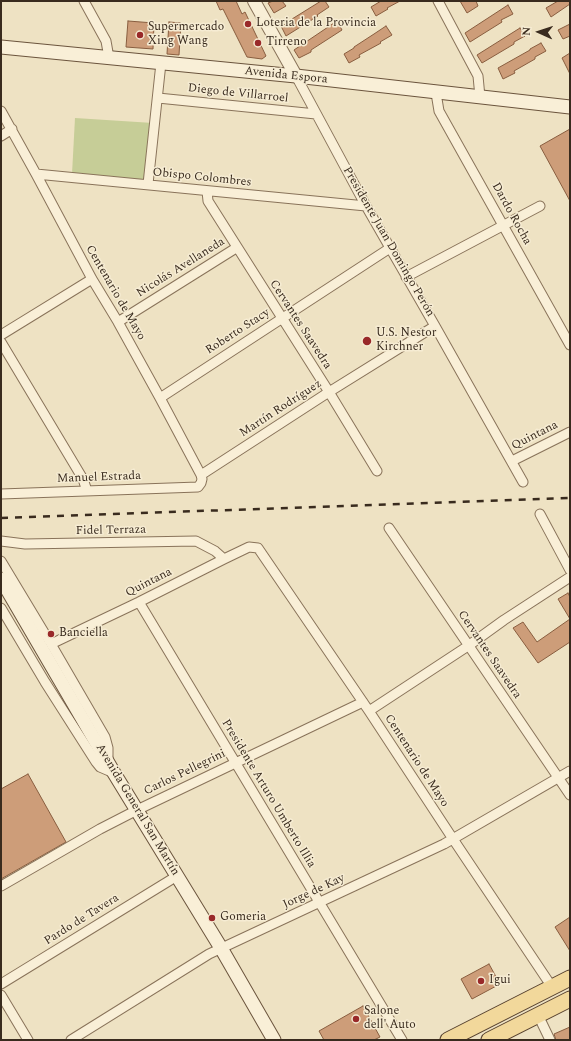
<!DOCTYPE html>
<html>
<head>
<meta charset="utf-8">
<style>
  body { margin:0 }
  #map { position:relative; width:571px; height:1041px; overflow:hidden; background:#eee2c3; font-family:Spectral,serif }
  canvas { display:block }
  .frame { position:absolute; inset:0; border:2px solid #392b1e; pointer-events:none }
  .north { position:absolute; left:519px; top:12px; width:40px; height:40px; -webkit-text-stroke:3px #f6ecd3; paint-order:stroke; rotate:273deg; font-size:11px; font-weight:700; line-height:16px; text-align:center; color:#392b1e }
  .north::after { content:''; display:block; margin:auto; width:14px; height:18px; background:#392b1e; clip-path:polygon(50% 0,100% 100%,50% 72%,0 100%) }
</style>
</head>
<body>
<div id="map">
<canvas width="571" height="1041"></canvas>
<div class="frame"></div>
<div class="north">N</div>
</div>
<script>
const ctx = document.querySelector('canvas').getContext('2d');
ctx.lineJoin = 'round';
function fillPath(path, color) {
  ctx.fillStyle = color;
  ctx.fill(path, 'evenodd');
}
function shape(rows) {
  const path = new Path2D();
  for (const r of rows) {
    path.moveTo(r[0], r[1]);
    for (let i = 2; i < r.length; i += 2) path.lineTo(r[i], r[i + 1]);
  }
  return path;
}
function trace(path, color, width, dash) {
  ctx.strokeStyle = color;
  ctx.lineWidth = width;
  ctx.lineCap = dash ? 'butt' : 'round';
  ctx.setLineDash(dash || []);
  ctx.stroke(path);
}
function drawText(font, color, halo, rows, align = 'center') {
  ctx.font = font + ' Spectral,serif';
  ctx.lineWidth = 3;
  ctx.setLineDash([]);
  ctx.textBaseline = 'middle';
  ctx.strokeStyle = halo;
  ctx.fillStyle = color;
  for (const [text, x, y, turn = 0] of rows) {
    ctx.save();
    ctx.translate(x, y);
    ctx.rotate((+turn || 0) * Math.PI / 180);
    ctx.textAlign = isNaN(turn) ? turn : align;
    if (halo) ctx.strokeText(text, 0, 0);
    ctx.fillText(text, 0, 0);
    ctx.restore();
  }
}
fillPath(shape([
  [75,118,153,123,144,181,72,174]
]), '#c6cd97');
const building = shape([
  [216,1,236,1,242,14,245,12,266,56,262,59,247,57,223,9,220,10,216,1],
  [273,1,282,1,286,6,274,13,268,3,273,1],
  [321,1,325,1,329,7,317,15,318,16,286,36,281,26,293,21,292,19,321,1],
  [381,1,400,1,387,8,388,9,376,16,371,7,381,1],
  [460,1,476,1,478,6,467,13,460,1],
  [558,1,570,1,570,4,551,17,546,8,558,1],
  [508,5,513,14,501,20,502,22,470,42,465,33,508,5],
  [128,21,154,23,153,49,126,47,128,21],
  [337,21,342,30,311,50,311,52,299,58,294,50,337,21],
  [169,22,181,23,179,55,167,54,169,22],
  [570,24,570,36,563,39,558,30,570,24],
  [386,26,392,35,380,42,381,43,359,55,360,57,349,63,344,54,354,48,354,47,374,34,386,26],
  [520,28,525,36,514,42,514,44,482,63,477,55,520,28],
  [541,43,546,51,535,57,535,59,514,71,515,73,503,79,498,68,530,50,530,49,541,43],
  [570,53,570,74,562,58,570,53],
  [570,129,570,201,540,146,570,129],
  [568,593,570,597,570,642,538,663,513,628,523,622,537,642,570,619,558,599,568,593],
  [28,774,66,842,1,879,1,789,28,774],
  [570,917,570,951,555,927,570,917],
  [489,964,500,984,472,999,461,979,489,964],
  [363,1006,380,1037,374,1040,324,1040,319,1031,363,1006],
  [570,1027,570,1040,556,1040,554,1034,570,1027]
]);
fillPath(building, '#cd9d79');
trace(building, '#885d3f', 1);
const minor = shape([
  [84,1,106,41,109,58],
  [438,1,478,76,480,97],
  [296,76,366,206,435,326,523,482],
  [436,93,439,111,570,345],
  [158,98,316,114],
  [1,111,36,174,92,279,118,322,160,398,201,475,202,479,201,483,198,487,1,494],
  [1,136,12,129],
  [36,174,366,206],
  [148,184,161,63],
  [207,191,208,201,329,392,377,471],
  [406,277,540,206],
  [118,322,236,248],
  [1,335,92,279],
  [1,342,83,479,87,491],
  [160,398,390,248],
  [512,461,570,432],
  [201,475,329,392,435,326],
  [540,514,570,570],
  [389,528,570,795],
  [1,541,25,544,196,541,215,551,224,559],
  [1,561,51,644,105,737,108,748,108,761],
  [139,602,402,1040],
  [1,608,45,682,96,762,100,767,114,773],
  [51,644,139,602,224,559,249,547,258,548,369,711,453,839,552,987],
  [369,711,468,646,504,620,570,577],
  [1,886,100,829,137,810,363,702],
  [1,984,177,876],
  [1,995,28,1040],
  [538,1015,550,1040],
  [71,1040,209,954,444,844,570,771]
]);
const tertiary = shape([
  [254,1,296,76]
]);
const secondary = shape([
  [1,47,296,76,570,107],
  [1,579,114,773,221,948,274,1040]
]);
const primary = shape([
  [448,1040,570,978],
  [489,1040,570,999]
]);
trace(minor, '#89735a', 11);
trace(tertiary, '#89735a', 14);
trace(secondary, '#6b543d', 15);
trace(primary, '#57412e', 17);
trace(minor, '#f9efd7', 9);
trace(tertiary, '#f9efd7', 12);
trace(secondary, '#f9efd7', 13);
trace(primary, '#f2d89b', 15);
trace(shape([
  [1,518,570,498]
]), '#392b1e', 2.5, [7, 7]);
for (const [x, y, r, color] of [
  [248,24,4,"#992929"],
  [140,35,4,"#992929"],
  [258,43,4,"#992929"],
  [367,341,5,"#992929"],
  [51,634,4,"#992929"],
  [212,918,4,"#992929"],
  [481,981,4,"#992929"],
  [356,1019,4,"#992929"]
]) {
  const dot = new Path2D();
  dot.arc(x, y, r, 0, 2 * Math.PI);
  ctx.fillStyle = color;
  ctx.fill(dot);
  trace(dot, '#f6ecd3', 1.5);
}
drawText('12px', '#392b1e', '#f6ecd3', [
  ["Loteria de la Provincia",256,24],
  ["Supermercado",148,28],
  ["Xing Wang",148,42],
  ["Tirreno",266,43],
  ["U.S. Nestor",376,334],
  ["Kirchner",376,348],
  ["Banciella",59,634],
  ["Gomeria",220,918],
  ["Igui",489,981],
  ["Salone",364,1012],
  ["dell' Auto",364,1026]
], 'left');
drawText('12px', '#392b1e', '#f6ecd3', [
  ["Avenida Espora",286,76,6],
  ["Diego de Villarroel",238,94,6],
  ["Obispo Colombres",202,178,6],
  ["Dardo Rocha",511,214,61],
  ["Presidente Juan Domingo Perón",388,242,60],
  ["Nicolás Avellaneda",181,268,-32],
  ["Centenario de Mayo",115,293,60],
  ["Cervantes Saavedra",300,325,57],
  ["Roberto Stacy",238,332,-33],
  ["Martín Rodríguez",281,409,-33],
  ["Quintana",535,436,-27],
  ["Manuel Estrada",99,478,-2],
  ["Fidel Terraza",111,531,-1],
  ["Quintana",149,583,-27],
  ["Cervantes Saavedra",489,655,56],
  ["Centenario de Mayo",416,761,57],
  ["Carlos Pellegrini",185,773,-26],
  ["Presidente Arturo Umberto Illia",268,794,59],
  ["Avenida General San Martín",137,810,59],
  ["Jorge de Kay",314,892,-25],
  ["Pardo de Tavera",82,920,-32]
]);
</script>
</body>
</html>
